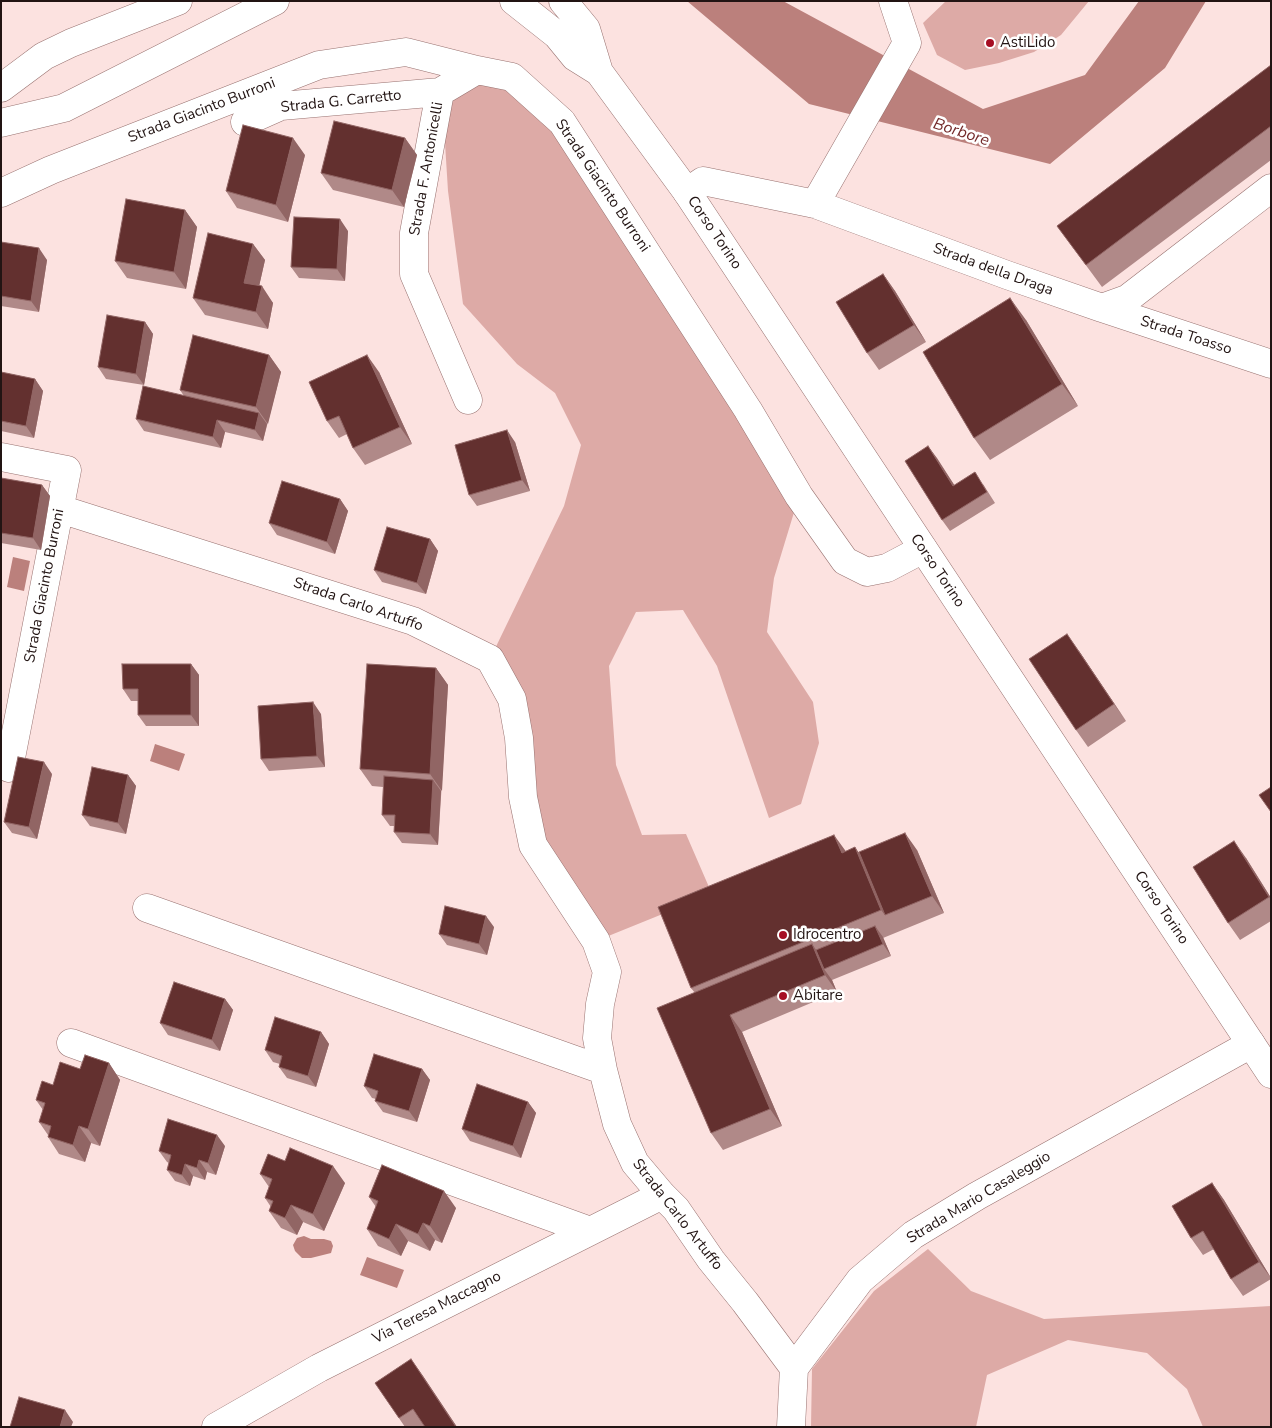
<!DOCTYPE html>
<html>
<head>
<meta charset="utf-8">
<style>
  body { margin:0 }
  #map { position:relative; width:1272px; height:1428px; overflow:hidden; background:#fce2e0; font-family:"Nunito Sans",sans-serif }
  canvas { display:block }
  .frame { position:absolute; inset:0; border:2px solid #221413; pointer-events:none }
</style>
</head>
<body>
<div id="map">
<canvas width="1272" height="1428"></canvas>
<div class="frame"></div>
</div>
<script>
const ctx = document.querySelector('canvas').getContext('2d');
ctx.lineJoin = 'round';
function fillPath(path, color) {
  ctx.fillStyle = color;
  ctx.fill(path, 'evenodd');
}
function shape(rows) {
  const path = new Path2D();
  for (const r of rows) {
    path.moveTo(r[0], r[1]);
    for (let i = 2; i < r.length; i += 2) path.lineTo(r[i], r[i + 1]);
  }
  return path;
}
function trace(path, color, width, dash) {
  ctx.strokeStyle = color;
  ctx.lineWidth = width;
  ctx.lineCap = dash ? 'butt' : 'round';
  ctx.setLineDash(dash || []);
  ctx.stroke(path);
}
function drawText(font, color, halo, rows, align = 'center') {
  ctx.font = font + ' "Nunito Sans",sans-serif';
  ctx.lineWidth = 5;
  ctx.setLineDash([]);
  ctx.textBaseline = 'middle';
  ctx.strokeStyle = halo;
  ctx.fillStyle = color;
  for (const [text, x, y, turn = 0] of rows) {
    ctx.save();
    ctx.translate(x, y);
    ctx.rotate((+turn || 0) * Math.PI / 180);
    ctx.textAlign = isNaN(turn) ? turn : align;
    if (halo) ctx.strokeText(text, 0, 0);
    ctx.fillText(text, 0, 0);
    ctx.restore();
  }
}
fillPath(shape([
  [946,1,1089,1,1061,35,1034,52,999,63,965,70,937,55,923,23],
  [477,70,562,122,799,496,774,578,767,632,813,702,819,743,801,804,769,818,717,666,683,610,636,612,609,666,616,765,642,835,686,834,712,894,596,941,533,845,490,659,564,506,581,445,555,393,517,364,463,304,448,191,443,111],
  [928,1249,971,1291,1044,1319,1271,1306,1271,1427,1203,1427,1187,1389,1147,1353,1068,1340,987,1375,976,1427,811,1427,812,1369,874,1291]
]), '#ddaaa6');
fillPath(shape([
  [687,1,783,1,983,109,1085,75,1139,1,1206,1,1165,68,1050,164,809,104],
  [13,557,30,561,24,591,7,587],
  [155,744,185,754,179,771,150,761],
  [304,1236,311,1239,324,1239,331,1241,333,1246,331,1253,311,1258,302,1258,295,1251,293,1245,297,1238],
  [367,1257,404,1270,397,1288,360,1275]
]), '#bb807c');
const minor = shape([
  [245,122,281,106,440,92],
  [687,192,703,181,815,204,1007,275,1102,308,1127,299,1271,188],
  [1,193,51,170,319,65,406,52,477,70,512,77,562,122,748,410,799,496,845,561,867,572,887,568,923,549],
  [815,204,907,43,893,1],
  [1102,308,1271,364],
  [468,400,414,274,414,233,440,92,477,70],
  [1,457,67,470,9,768],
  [60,509,413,621,490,659,512,699,519,738,523,797,533,845,596,941,607,972,600,1004,597,1038,603,1070,617,1124,635,1163,662,1195,676,1209,711,1260,745,1302,794,1368],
  [147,908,603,1070],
  [71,1043,590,1231],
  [216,1427,319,1368,662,1195],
  [791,1427,794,1368,860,1280,913,1235,977,1196,1251,1044]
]);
const primary = shape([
  [514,1,557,35,575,57,599,72],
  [563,1,586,29,599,72,687,192,1271,1074]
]);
const motorway = shape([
  [1,88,44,56,71,43,178,1],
  [1,123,64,108,275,1]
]);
trace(minor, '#987270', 29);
trace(primary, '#987270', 29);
trace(motorway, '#987270', 29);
trace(minor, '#fff', 28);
trace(primary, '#fff', 28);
trace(motorway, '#fff', 28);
fillPath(shape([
  [1271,65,1271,160,1102,287,1057,226],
  [405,138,417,155,404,207,333,190,321,173],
  [305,155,288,222,237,208,226,191],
  [185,210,197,227,186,289,127,278,115,261],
  [348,231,345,281,299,278,291,267],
  [1,242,47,260,39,312,1,306],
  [253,244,265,260,259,286,273,303,268,329,205,315,193,298],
  [883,274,895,291,926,342,879,370,867,353],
  [1026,320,1078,406,990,460,974,438],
  [145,322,153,334,144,385,106,379,98,367],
  [269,355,281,372,263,441,225,432,221,448,144,431,136,419,184,396,180,390],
  [1,372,35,379,43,391,34,438,1,431],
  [379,372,412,444,365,465,353,448,347,434,339,438,327,421],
  [515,442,530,491,477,506,469,495],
  [928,446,954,485,983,484,995,503,950,531,942,520],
  [1,478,42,485,50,496,41,550,1,543],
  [340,499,348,511,335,554,277,535,269,523],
  [430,539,438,551,426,594,382,582,374,570],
  [1079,651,1126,721,1088,747,1076,730],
  [191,664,199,675,199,726,146,726,138,715,138,701,131,701,123,689],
  [436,668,448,685,438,845,402,843,394,832,394,826,390,826,382,815,383,787,372,786,360,769],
  [321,714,325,767,269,771,261,759],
  [52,774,37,839,12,833,4,822],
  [128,775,136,786,126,834,90,826,82,815],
  [917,850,944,913,883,938,891,956,832,980,837,992,742,1032,782,1126,723,1150,711,1133,695,993,691,988,846,851,859,852],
  [1246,858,1271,898,1271,921,1240,940,1228,923],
  [494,927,487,955,447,945,439,934],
  [225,999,233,1010,220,1051,168,1035,160,1023],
  [321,1032,329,1044,316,1087,287,1078,279,1067,280,1064,273,1062,265,1050],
  [109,1063,120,1080,100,1146,91,1143,85,1162,59,1154,48,1137,48,1135,39,1122,43,1110,36,1100,53,1085,80,1069],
  [422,1069,430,1080,417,1122,383,1112,375,1101,376,1099,372,1098,364,1086],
  [528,1102,536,1113,521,1158,470,1141,462,1129],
  [225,1146,216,1175,207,1172,205,1180,193,1176,190,1186,175,1181,167,1170,169,1163,167,1162,159,1151],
  [285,1161,345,1183,324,1231,303,1222,297,1235,281,1228,269,1211,271,1207,265,1198,269,1187,260,1174],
  [1212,1183,1224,1200,1271,1278,1271,1279,1243,1296,1231,1279,1214,1249,1203,1255,1191,1238],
  [369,1197,456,1208,442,1243,435,1240,430,1251,408,1241,401,1256,378,1246,367,1229,376,1207],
  [411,1359,423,1376,457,1427,425,1427,424,1426,423,1427,405,1427,375,1383]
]), '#b08988');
fillPath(shape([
  [293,138,305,155,288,222,276,205],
  [405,138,417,155,404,207,392,190],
  [185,210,197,227,186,289,174,272],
  [340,219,348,231,345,281,337,269],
  [253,244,265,260,256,300,244,283],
  [39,248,47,260,39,312,31,301],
  [883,274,895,291,926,342,914,325],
  [262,286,273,303,268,329,256,312],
  [1010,298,1026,320,1078,406,1062,384],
  [145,322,153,334,144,385,136,374],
  [269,355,281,372,268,424,256,407],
  [367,355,379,372,412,444,400,427],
  [35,379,43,391,34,438,26,426],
  [259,413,267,424,263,441,255,430],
  [217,420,225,432,221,448,213,437],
  [507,430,515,442,530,491,522,480],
  [928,446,937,458,962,497,953,486],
  [42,485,50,496,41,550,33,538],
  [340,499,348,511,335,554,327,542],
  [430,539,438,551,426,594,417,583],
  [1067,634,1079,651,1126,721,1114,704],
  [191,664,199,675,199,726,191,715],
  [436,668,448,685,442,791,430,774],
  [313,702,321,714,325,767,317,756],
  [44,762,52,774,37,839,29,827],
  [128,775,136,786,126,834,118,823],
  [433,780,441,791,438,845,430,834],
  [905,833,917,850,944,913,932,896],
  [834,835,850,857,842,853],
  [1234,841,1246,858,1271,898,1271,900],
  [855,847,870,869,885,915,881,910],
  [486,916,494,927,487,955,479,944],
  [875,926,883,937,891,956,883,944],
  [812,944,824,961,824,969,832,980,837,992,825,975],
  [225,999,233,1010,220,1051,212,1040],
  [730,1015,742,1032,782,1126,770,1109],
  [321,1032,329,1044,316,1087,308,1076],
  [109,1063,120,1080,100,1146,88,1129],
  [422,1069,430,1080,417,1122,409,1111],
  [528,1102,536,1113,521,1158,513,1146],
  [79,1126,91,1143,85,1162,73,1145],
  [217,1135,225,1146,216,1175,208,1163],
  [199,1160,207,1172,205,1180,197,1168],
  [185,1164,193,1176,190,1186,182,1175],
  [333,1166,345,1183,324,1231,313,1214],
  [1212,1183,1224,1200,1271,1278,1259,1262],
  [444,1191,456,1208,442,1243,430,1226],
  [291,1205,303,1222,297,1235,285,1218],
  [423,1223,435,1240,430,1251,418,1234],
  [396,1224,408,1241,401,1256,389,1239],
  [411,1359,423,1376,457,1427,456,1427],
  [65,1410,73,1422,71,1427,60,1427]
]), '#916564');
const building = shape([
  [1271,65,1271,126,1086,265,1057,226,1271,65],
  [334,121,405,138,392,190,321,173,334,121],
  [243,125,293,138,276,205,226,191,243,125],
  [126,199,185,210,174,272,115,261,126,199],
  [294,217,340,219,337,269,291,267,294,217],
  [208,233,253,244,244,283,262,286,256,312,193,298,208,233],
  [1,242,39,248,31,301,1,296,1,242],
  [883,274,914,325,867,353,836,302,883,274],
  [1010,298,1062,384,974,438,923,352,1010,298],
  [107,315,145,322,136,374,98,367,107,315],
  [193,335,269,355,256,407,180,390,193,335],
  [367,355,400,427,353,448,339,416,327,421,309,382,367,355],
  [1,372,35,379,26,426,1,421,1,372],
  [143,386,259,413,255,430,217,420,213,437,136,419,143,386],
  [507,430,522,480,469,495,455,445,507,430],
  [928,446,953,486,975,472,987,492,942,520,905,461,928,446],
  [1,478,42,485,33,538,1,533,1,478],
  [282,481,340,499,327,542,269,523,282,481],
  [387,527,430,539,417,583,374,570,387,527],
  [1067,634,1114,704,1076,730,1029,659,1067,634],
  [122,664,191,664,191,715,138,715,138,689,123,689,122,664],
  [367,664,436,668,430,774,360,769,367,664],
  [313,702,317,756,261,759,258,706,313,702],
  [18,757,44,762,29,827,4,822,18,757],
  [92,767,128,775,118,823,82,815,92,767],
  [384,776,433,780,430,834,394,832,395,815,382,815,384,776],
  [1271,787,1271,812,1259,795,1271,787],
  [905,833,932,896,885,915,859,852,905,833],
  [834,835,842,853,855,847,881,910,691,988,658,907,834,835],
  [1234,841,1269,897,1228,923,1193,867,1234,841],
  [445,906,486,916,479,944,439,934,445,906],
  [875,926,883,944,824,969,816,950,875,926],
  [812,944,825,975,730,1015,770,1109,711,1133,657,1008,812,944],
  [174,982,225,999,212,1040,160,1023,174,982],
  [275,1017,321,1032,308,1076,279,1067,282,1056,265,1050,275,1017],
  [374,1054,422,1069,409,1111,375,1101,378,1091,364,1086,374,1054],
  [85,1055,109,1063,88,1129,79,1126,73,1145,48,1137,51,1126,39,1122,45,1103,36,1100,42,1081,53,1085,60,1062,80,1069,85,1055],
  [477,1084,528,1102,513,1146,462,1129,477,1084],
  [168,1119,217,1135,208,1163,199,1160,197,1168,185,1164,182,1175,167,1170,171,1155,159,1151,168,1119],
  [290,1148,333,1166,313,1214,291,1205,285,1218,269,1211,273,1201,265,1198,272,1179,260,1174,268,1154,285,1161,290,1148],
  [382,1165,444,1191,430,1226,423,1223,418,1234,396,1224,389,1239,367,1229,378,1201,369,1197,382,1165],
  [1212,1183,1259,1262,1231,1279,1203,1231,1191,1238,1172,1206,1212,1183],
  [411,1359,456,1427,425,1427,413,1409,399,1418,375,1383,411,1359],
  [19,1397,65,1410,60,1427,10,1427,19,1397]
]);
fillPath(building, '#63302f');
trace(building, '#916564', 1);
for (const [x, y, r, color] of [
  [990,43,5,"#a60e23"],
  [783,935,5,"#a60e23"],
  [783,996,5,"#a60e23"]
]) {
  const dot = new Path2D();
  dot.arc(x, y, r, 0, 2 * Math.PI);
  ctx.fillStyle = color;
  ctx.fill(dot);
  trace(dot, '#fff', 2);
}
drawText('15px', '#221413', '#fff', [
  ["AstiLido",1000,43],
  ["Idrocentro",793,935],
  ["Abitare",793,996]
], 'left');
drawText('15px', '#221413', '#fff', [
  ["Strada G. Carretto",341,102,-6],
  ["Strada Giacinto Burroni",202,111,-21],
  ["Strada F. Antonicelli",427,169,-80],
  ["Strada Giacinto Burroni",602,186,56],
  ["Corso Torino",714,233,56],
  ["Strada della Draga",993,270,20],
  ["Strada Toasso",1186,336,18],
  ["Corso Torino",937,571,56],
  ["Strada Giacinto Burroni",45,586,-79],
  ["Strada Carlo Artuffo",358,605,19],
  ["Corso Torino",1161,908,56],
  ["Strada Mario Casaleggio",979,1198,-31],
  ["Strada Carlo Artuffo",677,1215,52],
  ["Via Teresa Maccagno",437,1308,-27]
]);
drawText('italic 16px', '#742a2a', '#fff', [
  ["Borbore",961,133,18]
]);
</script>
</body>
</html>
